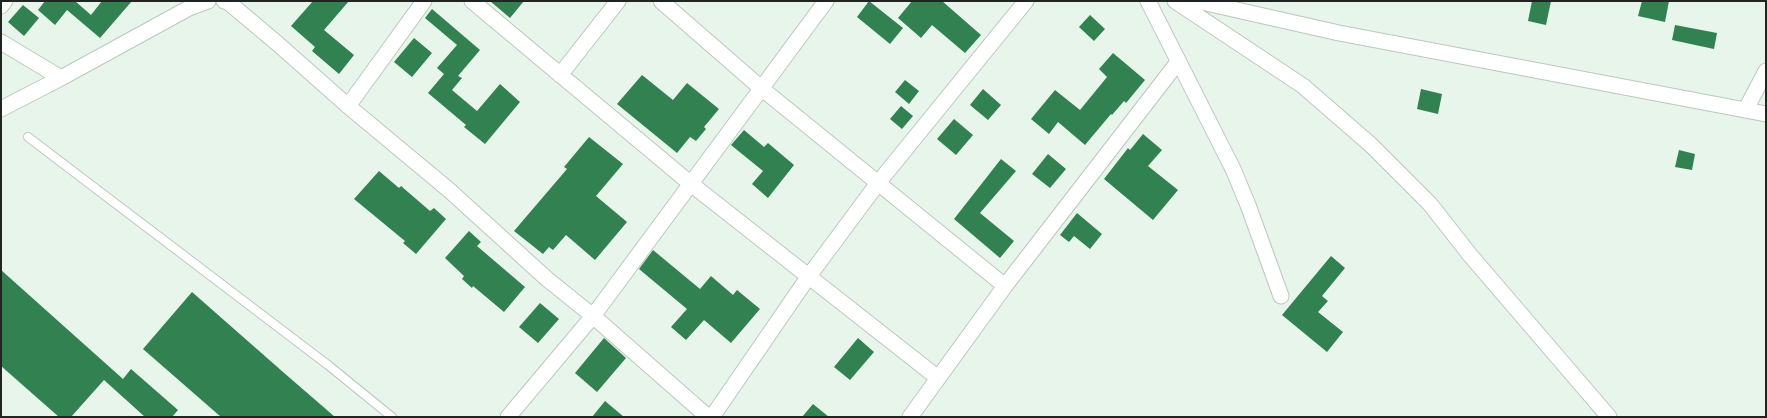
<!DOCTYPE html>
<html>
<head>
<meta charset="utf-8">
<style>
  body { margin:0 }
  #map { position:relative; width:1767px; height:418px; overflow:hidden; background:#e7f5ea; font-family:"Nunito Sans",sans-serif }
  canvas { display:block }
  .frame { position:absolute; inset:0; border:2px solid #202522; pointer-events:none }
</style>
</head>
<body>
<div id="map">
<canvas width="1767" height="418"></canvas>
<div class="frame"></div>
</div>
<script>
const ctx = document.querySelector('canvas').getContext('2d');
ctx.lineJoin = 'round';
function fillPath(path, color) {
  ctx.fillStyle = color;
  ctx.fill(path, 'evenodd');
}
function shape(rows) {
  const path = new Path2D();
  for (const r of rows) {
    path.moveTo(r[0], r[1]);
    for (let i = 2; i < r.length; i += 2) path.lineTo(r[i], r[i + 1]);
  }
  return path;
}
function trace(path, color, width, dash) {
  ctx.strokeStyle = color;
  ctx.lineWidth = width;
  ctx.lineCap = dash ? 'butt' : 'round';
  ctx.setLineDash(dash || []);
  ctx.stroke(path);
}
fillPath(shape([
  [45,1,75,1,91,15,102,1,132,1,100,38,67,10,55,25,38,10],
  [313,1,349,1,324,30,354,55,339,74,312,51,315,47,291,26],
  [490,1,524,1,510,18],
  [869,1,903,28,890,44,857,17],
  [912,1,942,1,981,35,965,53,932,25,921,38,898,18],
  [1532,1,1551,1,1546,25,1528,21],
  [1642,1,1669,1,1665,22,1638,16],
  [23,5,39,18,24,36,8,22],
  [432,9,480,50,458,76,462,78,452,90,477,111,500,84,520,102,485,144,464,127,466,125,428,93,444,74,437,68,457,45,425,18],
  [1090,15,1105,29,1094,41,1079,27],
  [1675,25,1717,33,1714,49,1672,40],
  [414,38,432,53,412,77,394,62],
  [1113,53,1145,80,1126,103,1124,101,1112,115,1111,114,1085,145,1058,122,1049,134,1031,119,1055,90,1080,110,1107,77,1099,69],
  [642,75,673,100,687,83,719,109,704,127,706,129,696,141,690,137,677,153,617,104],
  [905,80,919,91,909,104,895,92],
  [983,89,1001,105,988,120,970,105],
  [1421,89,1442,94,1438,114,1417,109],
  [901,106,913,116,902,129,890,119],
  [954,119,973,135,956,155,937,139],
  [744,130,764,147,768,143,794,165,768,198,752,184,763,171,731,145],
  [1143,134,1162,150,1148,166,1178,190,1153,220,1104,179,1128,148,1130,150],
  [589,137,623,164,596,196,627,222,595,260,566,235,553,250,549,247,543,254,514,231,567,169,564,167],
  [1679,150,1695,154,1692,170,1675,167],
  [1048,154,1066,169,1050,188,1032,174],
  [1001,159,1016,171,980,213,1014,241,1000,258,954,219],
  [379,171,399,188,401,186,430,211,434,208,446,219,416,254,403,243,405,241,354,199],
  [1077,213,1102,234,1090,249,1074,236,1069,242,1060,235],
  [469,231,481,242,477,246,525,287,504,312,473,286,472,288,462,279,464,276,445,258],
  [653,250,700,289,711,276,733,295,737,290,760,309,731,343,704,320,686,340,671,327,687,309,639,269],
  [1331,256,1345,268,1322,296,1328,301,1318,312,1343,332,1327,352,1282,315],
  [1,270,123,379,131,369,178,410,172,417,145,417,104,380,71,417,59,417,1,366],
  [192,292,283,372,335,417,221,417,143,349],
  [540,303,559,319,538,343,519,327],
  [604,338,626,358,597,392,575,373],
  [858,338,874,352,850,380,834,367],
  [605,401,624,417,592,417],
  [813,404,829,417,802,417]
]), '#328150');
const lane = shape([
  [28,137,328,365,392,417]
]);
const street = shape([
  [224,1,228,2,278,44,348,106,449,190,547,279,593,316,708,417],
  [472,1,691,184,938,378],
  [661,1,761,88,1005,286],
  [1148,1,1233,169,1248,205,1281,296],
  [1175,1,1303,86,1371,145,1430,204,1470,255,1609,417],
  [1197,1,1339,33,1766,114],
  [1,6,5,1],
  [1,42,61,78],
  [560,75,618,1],
  [348,106,424,1],
  [1,109,61,78,189,8,208,1],
  [1746,109,1766,71],
  [508,417,593,316,826,1],
  [712,417,809,276,878,183,1026,1],
  [910,417,1005,286,1178,62]
]);
trace(lane, '#bbc8be', 10);
trace(street, '#bbc8be', 17);
trace(lane, '#fff', 8);
trace(street, '#fff', 15);
</script>
</body>
</html>
